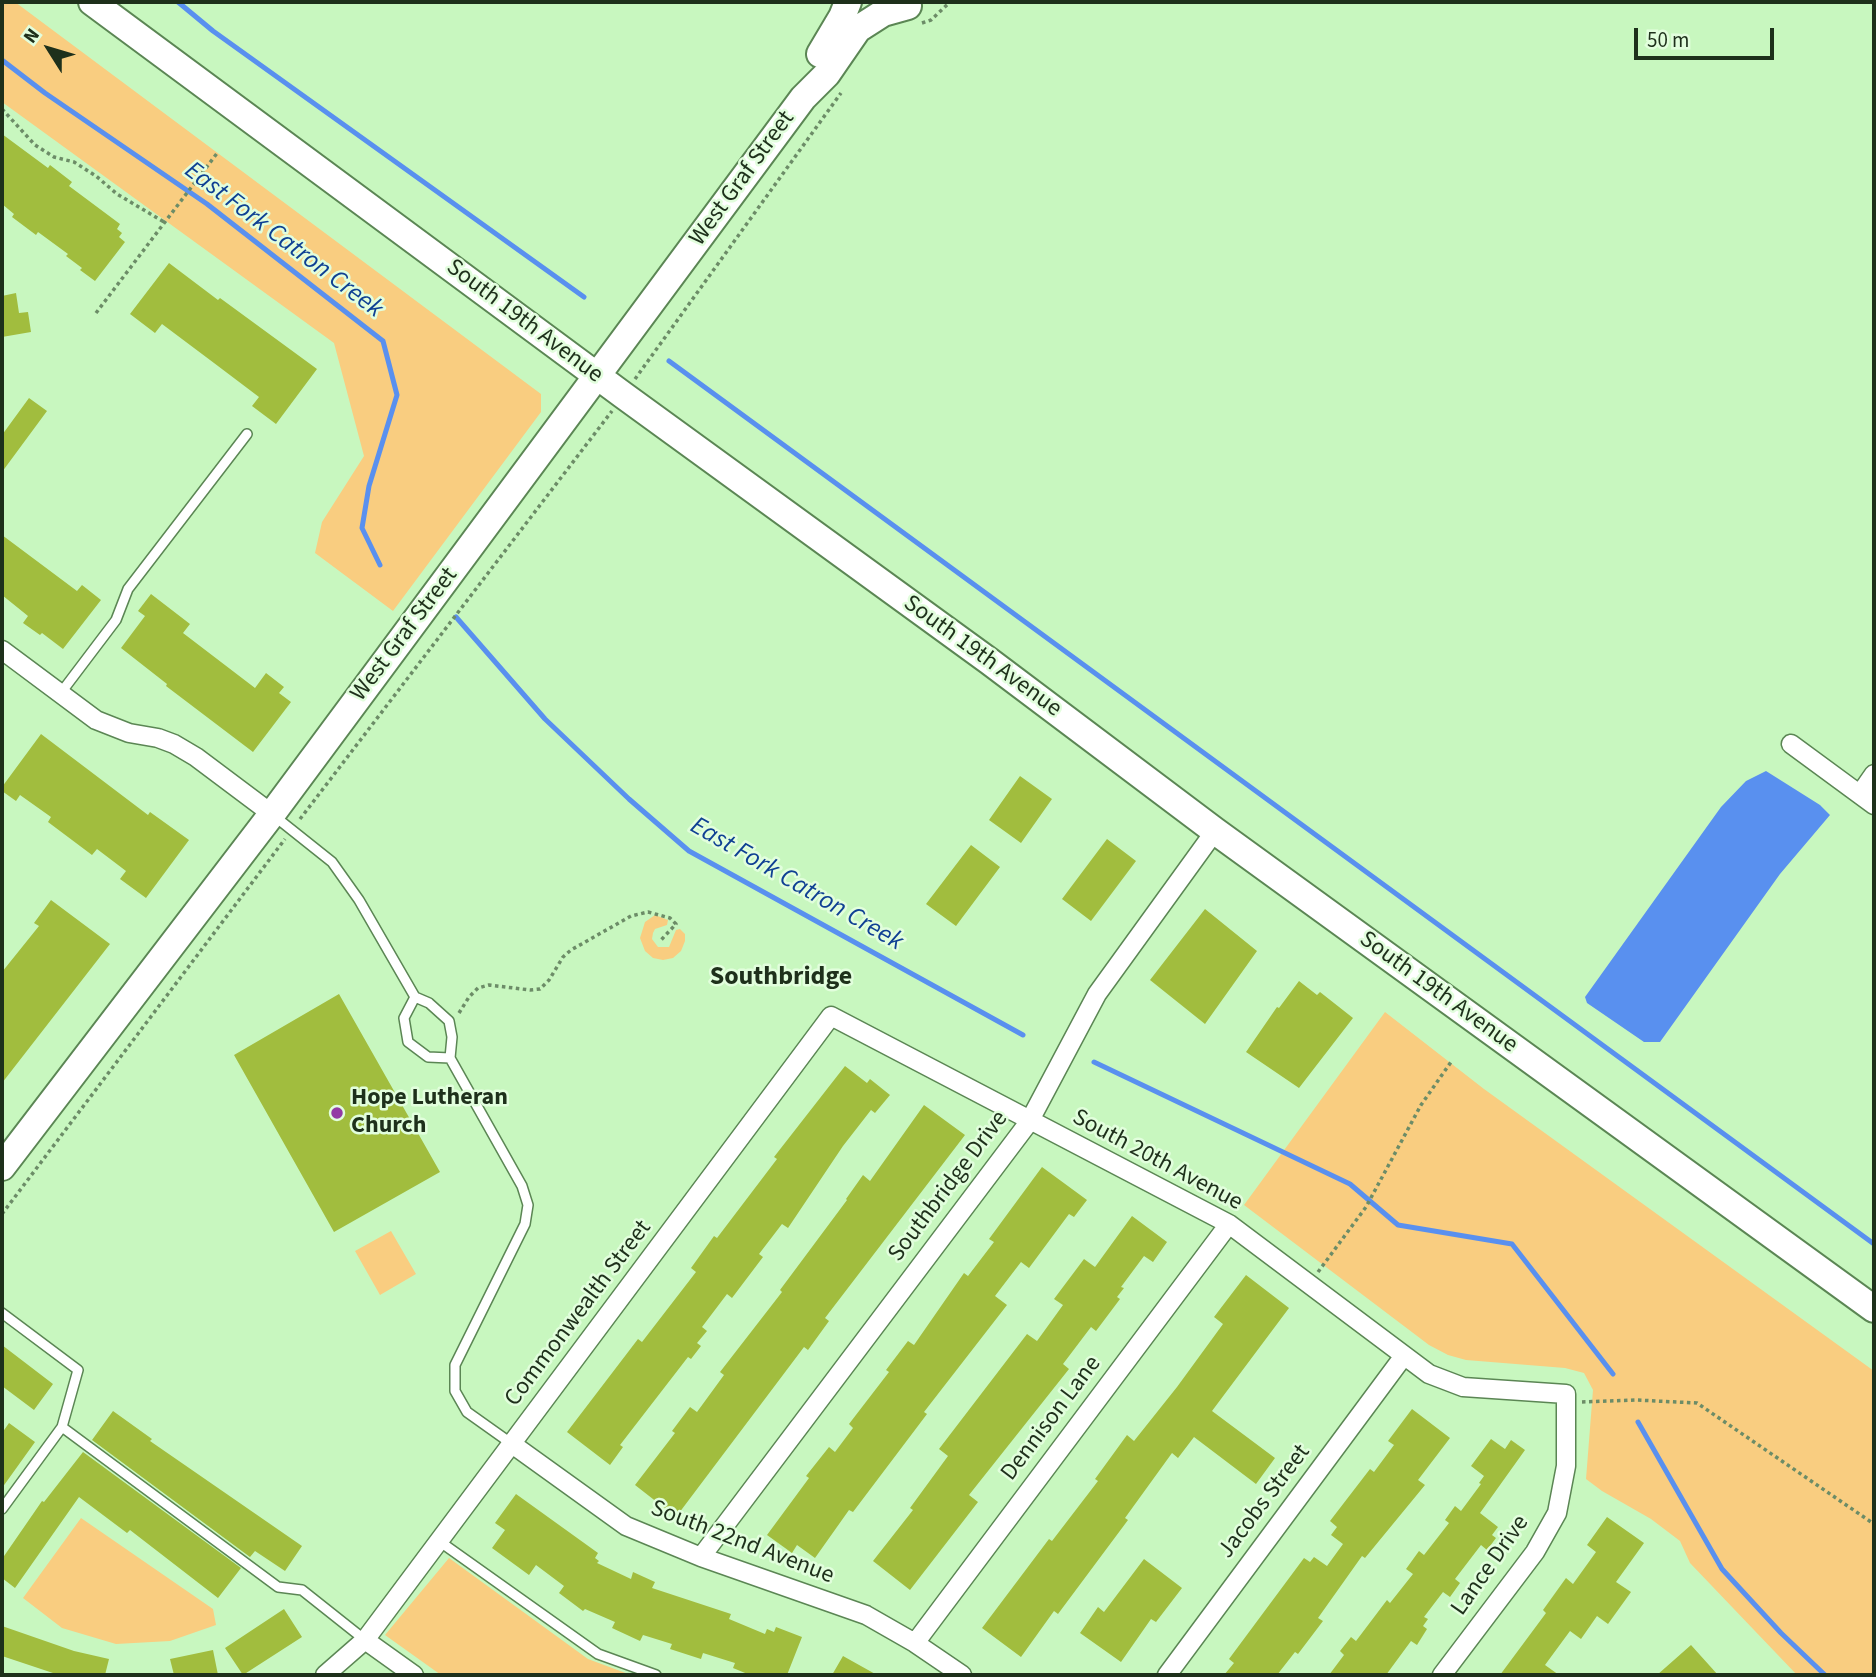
<!DOCTYPE html>
<html>
<head>
<meta charset="utf-8">
<style>
  body { margin:0 }
  #map { position:relative; width:1876px; height:1677px; overflow:hidden; background:#c8f7bf; font-family:"Source Sans 3",sans-serif }
  canvas { display:block }
  .frame { position:absolute; inset:0; border:4px solid #1e301b; pointer-events:none }
  .north { position:absolute; left:14px; top:14px; width:70px; height:70px; -webkit-text-stroke:5px #e2fedd; paint-order:stroke; rotate:307deg; font-size:19px; font-weight:700; line-height:28px; text-align:center; color:#1e301b }
  .north::after { content:''; display:block; margin:auto; width:24px; height:32px; background:#1e301b; clip-path:polygon(50% 0,100% 100%,50% 72%,0 100%) }
  .scale { position:absolute; left:1634px; top:28px; width:140px; height:32px; box-sizing:border-box; border:4px solid #1e301b; border-top:0; padding-left:9px; font-size:21px; line-height:24px; white-space:nowrap; color:#1e301b; -webkit-text-stroke:5px #e2fedd; paint-order:stroke }
</style>
</head>
<body>
<div id="map">
<canvas width="1876" height="1677"></canvas>
<div class="frame"></div>
<div class="north">N</div>
<div class="scale">50 m</div>
</div>
<script>
const ctx = document.querySelector('canvas').getContext('2d');
ctx.lineJoin = 'round';
function fillPath(path, color) {
  ctx.fillStyle = color;
  ctx.fill(path, 'evenodd');
}
function shape(rows) {
  const path = new Path2D();
  for (const r of rows) {
    path.moveTo(r[0], r[1]);
    for (let i = 2; i < r.length; i += 2) path.lineTo(r[i], r[i + 1]);
  }
  return path;
}
function trace(path, color, width, dash) {
  ctx.strokeStyle = color;
  ctx.lineWidth = width;
  ctx.lineCap = dash ? 'butt' : 'round';
  ctx.setLineDash(dash || []);
  ctx.stroke(path);
}
function drawText(font, color, halo, rows, align = 'center') {
  ctx.font = font + ' "Source Sans 3",sans-serif';
  ctx.lineWidth = 5;
  ctx.setLineDash([]);
  ctx.textBaseline = 'middle';
  ctx.strokeStyle = halo;
  ctx.fillStyle = color;
  for (const [text, x, y, turn = 0] of rows) {
    ctx.save();
    ctx.translate(x, y);
    ctx.rotate((+turn || 0) * Math.PI / 180);
    ctx.textAlign = isNaN(turn) ? turn : align;
    if (halo) ctx.strokeText(text, 0, 0);
    ctx.fillText(text, 0, 0);
    ctx.restore();
  }
}
fillPath(shape([
  [2,2,15,2,541,394,541,412,393,611,315,553,322,522,364,456,334,343,2,102],
  [655,915,668,920,667,925,655,929,653,933,652,939,658,947,669,947,676,930,680,929,685,934,685,941,681,951,673,958,663,960,653,958,645,951,640,938,645,922],
  [1385,1012,1484,1089,1874,1371,1874,1675,1797,1675,1690,1563,1680,1541,1651,1519,1602,1491,1586,1479,1593,1390,1584,1373,1565,1368,1466,1360,1448,1355,1429,1345,1244,1205],
  [391,1231,416,1274,380,1295,355,1251],
  [81,1518,213,1609,216,1625,170,1641,116,1644,62,1628,23,1598],
  [449,1558,588,1659,631,1675,441,1675,385,1635]
]), '#f9cd80');
fillPath(shape([
  [1766,771,1820,805,1830,815,1780,874,1660,1042,1644,1042,1587,1003,1585,997,1721,807,1746,781]
]), '#5990ef');
trace(shape([
  [178,2,213,31,584,297],
  [2,60,45,93,207,204,383,341,397,395,369,486,362,528,380,565],
  [669,361,1874,1244],
  [456,617,545,719,629,799,689,851,1023,1035],
  [1094,1062,1350,1184,1398,1225,1512,1244,1613,1374],
  [1638,1422,1722,1569,1781,1633,1825,1675]
]), '#5990ef', 5);
fillPath(shape([
  [2,134,48,168,50,165,72,182,69,186,120,224,117,229,122,233,119,237,125,242,95,281,80,270,82,268,66,256,68,254,38,232,36,235,12,217,14,214,2,204],
  [169,263,218,300,220,298,317,369,276,424,252,406,259,397,214,363,162,324,155,333,130,314],
  [16,293,19,313,28,312,31,332,2,337,2,296],
  [29,398,47,411,2,472,2,435],
  [2,535,77,591,82,585,101,600,63,649,42,633,40,635,23,623,28,616,2,595],
  [151,594,190,624,183,633,255,688,266,673,284,687,279,693,291,702,253,752,166,686,167,684,121,648,145,616,138,611],
  [41,734,148,815,150,812,189,840,146,898,120,879,126,871,97,849,92,855,48,822,51,817,20,795,16,801,2,791,2,787],
  [1020,776,1052,799,1021,843,989,820],
  [1107,839,1136,861,1091,921,1062,899],
  [971,845,1000,867,956,926,926,904],
  [51,900,110,944,2,1083,2,972,39,926,34,923],
  [1205,909,1257,951,1205,1024,1150,980],
  [1299,981,1317,995,1320,992,1353,1018,1299,1088,1246,1052,1277,1007,1279,1008],
  [339,994,440,1172,334,1232,234,1055],
  [845,1066,867,1083,870,1079,890,1095,875,1113,871,1110,843,1146,788,1228,782,1224,759,1254,763,1257,732,1298,727,1294,702,1327,707,1331,697,1343,701,1346,691,1359,688,1357,620,1445,623,1447,610,1465,567,1432,638,1339,642,1342,696,1272,691,1268,714,1236,717,1238,777,1159,774,1157],
  [924,1105,965,1135,825,1318,829,1321,808,1350,804,1347,676,1517,635,1485,675,1433,672,1431,690,1407,697,1412,724,1375,720,1372,782,1292,780,1290,847,1200,846,1199,863,1175,870,1181],
  [1042,1167,1087,1200,1074,1217,1069,1214,1029,1268,1021,1262,995,1296,1007,1305,924,1412,927,1414,853,1512,849,1510,815,1558,797,1545,792,1553,767,1535,809,1478,806,1476,829,1447,835,1452,853,1428,849,1424,889,1372,886,1370,908,1341,914,1345,964,1273,968,1276,994,1242,989,1239],
  [1132,1216,1167,1242,1153,1262,1144,1256,1121,1287,1124,1288,1117,1297,1120,1299,1096,1331,1091,1327,1063,1364,1069,1369,969,1495,978,1502,910,1590,873,1561,913,1510,910,1508,948,1456,939,1449,1027,1334,1037,1341,1063,1305,1054,1299,1084,1259,1095,1267],
  [1246,1275,1289,1308,1212,1411,1275,1458,1256,1484,1194,1437,1178,1458,1172,1453,1125,1518,1128,1520,1058,1614,1054,1611,1021,1657,982,1628,1049,1539,1052,1541,1098,1481,1095,1479,1127,1435,1134,1441,1177,1387,1223,1324,1214,1317],
  [2,1345,53,1384,34,1410,2,1386],
  [1412,1409,1450,1438,1418,1480,1425,1485,1365,1558,1362,1556,1318,1618,1323,1621,1298,1654,1295,1652,1277,1675,1224,1675,1234,1663,1229,1659,1304,1558,1310,1562,1314,1557,1327,1566,1343,1544,1331,1535,1337,1527,1330,1521,1370,1469,1374,1472,1394,1445,1388,1441],
  [113,1411,152,1439,150,1441,302,1546,285,1571,255,1551,250,1557,92,1440],
  [9,1423,35,1442,2,1488,2,1433],
  [1491,1439,1505,1449,1511,1440,1525,1450,1480,1513,1498,1527,1492,1535,1496,1538,1487,1550,1481,1545,1455,1579,1460,1583,1450,1597,1443,1592,1424,1617,1428,1619,1423,1626,1427,1629,1417,1645,1411,1641,1386,1675,1329,1675,1344,1655,1340,1651,1351,1637,1356,1641,1387,1600,1390,1603,1413,1574,1406,1569,1419,1551,1424,1555,1449,1523,1445,1520,1455,1506,1461,1511,1481,1484,1479,1483,1484,1476,1471,1466],
  [83,1452,241,1568,218,1598,130,1530,127,1533,79,1497,15,1588,2,1578,2,1559,42,1501,44,1502],
  [516,1494,598,1553,595,1558,599,1561,597,1563,631,1579,633,1572,655,1582,652,1588,731,1614,729,1619,765,1634,767,1629,774,1632,776,1627,802,1637,787,1675,750,1675,733,1668,735,1663,703,1653,701,1659,670,1649,672,1644,643,1635,640,1641,612,1628,615,1622,585,1609,583,1611,559,1593,564,1586,536,1565,529,1575,492,1548,505,1530,495,1523],
  [1607,1517,1644,1543,1616,1582,1631,1592,1608,1624,1597,1616,1581,1639,1570,1631,1545,1665,1559,1675,1500,1675,1546,1613,1543,1610,1566,1578,1573,1584,1596,1552,1587,1545],
  [1144,1559,1182,1588,1156,1622,1151,1619,1121,1662,1080,1633,1098,1607,1104,1612],
  [284,1609,302,1637,243,1675,225,1648],
  [2,1626,74,1651,109,1659,105,1675,59,1675,2,1656],
  [1691,1645,1718,1675,1657,1675],
  [213,1650,218,1675,174,1675,170,1659],
  [843,1656,877,1675,832,1675]
]), '#a1bd3e');
const lane = shape([
  [60,694,116,620,128,589,247,434],
  [273,815,332,862,359,900,415,997,404,1018,408,1042,428,1057,450,1058,522,1186,528,1205,525,1224,455,1365,455,1391,467,1412,512,1444],
  [415,997,429,1003,449,1021,452,1037,450,1058],
  [2,1313,78,1370,62,1427,2,1509],
  [62,1427,278,1587,302,1590,365,1640],
  [439,1541,598,1654,656,1675]
]);
const street = shape([
  [2,650,96,720,129,733,158,738,174,744,196,757,272,814],
  [1791,744,1874,805],
  [1860,794,1874,774],
  [512,1444,626,1526,701,1557,866,1615,915,1643,962,1675],
  [701,1557,1029,1122,1097,994,1215,831],
  [365,1640,414,1675],
  [915,1643,1229,1224],
  [325,1675,365,1640,831,1016,1229,1224,1429,1374,1463,1387,1566,1394,1566,1466,1557,1513,1535,1552,1442,1675],
  [1167,1675,1403,1357]
]);
const secondary = shape([
  [92,2,623,395,989,661,1215,831,1874,1309],
  [820,54,842,17,848,2],
  [2,1167,272,814,803,98,827,74,858,29,883,13,908,6]
]);
trace(lane, '#5b8654', 12);
trace(street, '#5b8654', 21);
trace(secondary, '#5b8654', 30);
trace(shape([
  [922,23,931,20,950,2],
  [2,109,35,145,54,157,74,162,96,176,117,194,164,222],
  [96,313,218,152],
  [635,379,841,93],
  [300,819,612,411],
  [459,1013,469,997,478,988,489,985,530,990,540,989,549,980,563,957,571,950,631,916,648,912,670,918,676,924,661,940],
  [2,1214,285,839],
  [1318,1272,1366,1207,1421,1105,1451,1062],
  [1582,1402,1636,1400,1697,1403,1874,1524]
]), '#6c8c67', 3.5, [3.5, 3.5]);
trace(lane, '#fff', 9);
trace(street, '#fff', 18);
trace(secondary, '#fff', 26);
for (const [x, y, r, color] of [
  [337,1113,7,"#933aa5"]
]) {
  const dot = new Path2D();
  dot.arc(x, y, r, 0, 2 * Math.PI);
  ctx.fillStyle = color;
  ctx.fill(dot);
  trace(dot, '#e2fedd', 2.5);
}
drawText('24px', '#1e301b', '#e2fedd', [
  ["West Graf Street",743,179,-54],
  ["South 19th Avenue",524,322,37],
  ["West Graf Street",405,635,-53],
  ["South 19th Avenue",982,657,36],
  ["South 19th Avenue",1438,993,36],
  ["South 20th Avenue",1157,1161,28],
  ["Southbridge Drive",949,1187,-53],
  ["Commonwealth Street",579,1314,-53],
  ["Dennison Lane",1052,1419,-53],
  ["Jacobs Street",1265,1502,-53],
  ["South 22nd Avenue",742,1543,21],
  ["Lance Drive",1491,1566,-55]
]);
drawText('bold 24px', '#1e301b', '#e2fedd', [
  ["Hope Lutheran",351,1099],
  ["Church",351,1127]
], 'left');
drawText('italic 26px', '#0f4093', '#e2fedd', [
  ["East Fork Catron Creek",283,241,37],
  ["East Fork Catron Creek",796,885,30]
]);
drawText('bold 26px', '#1e301b', '#e2fedd', [
  ["Southbridge",781,978]
]);
</script>
</body>
</html>
